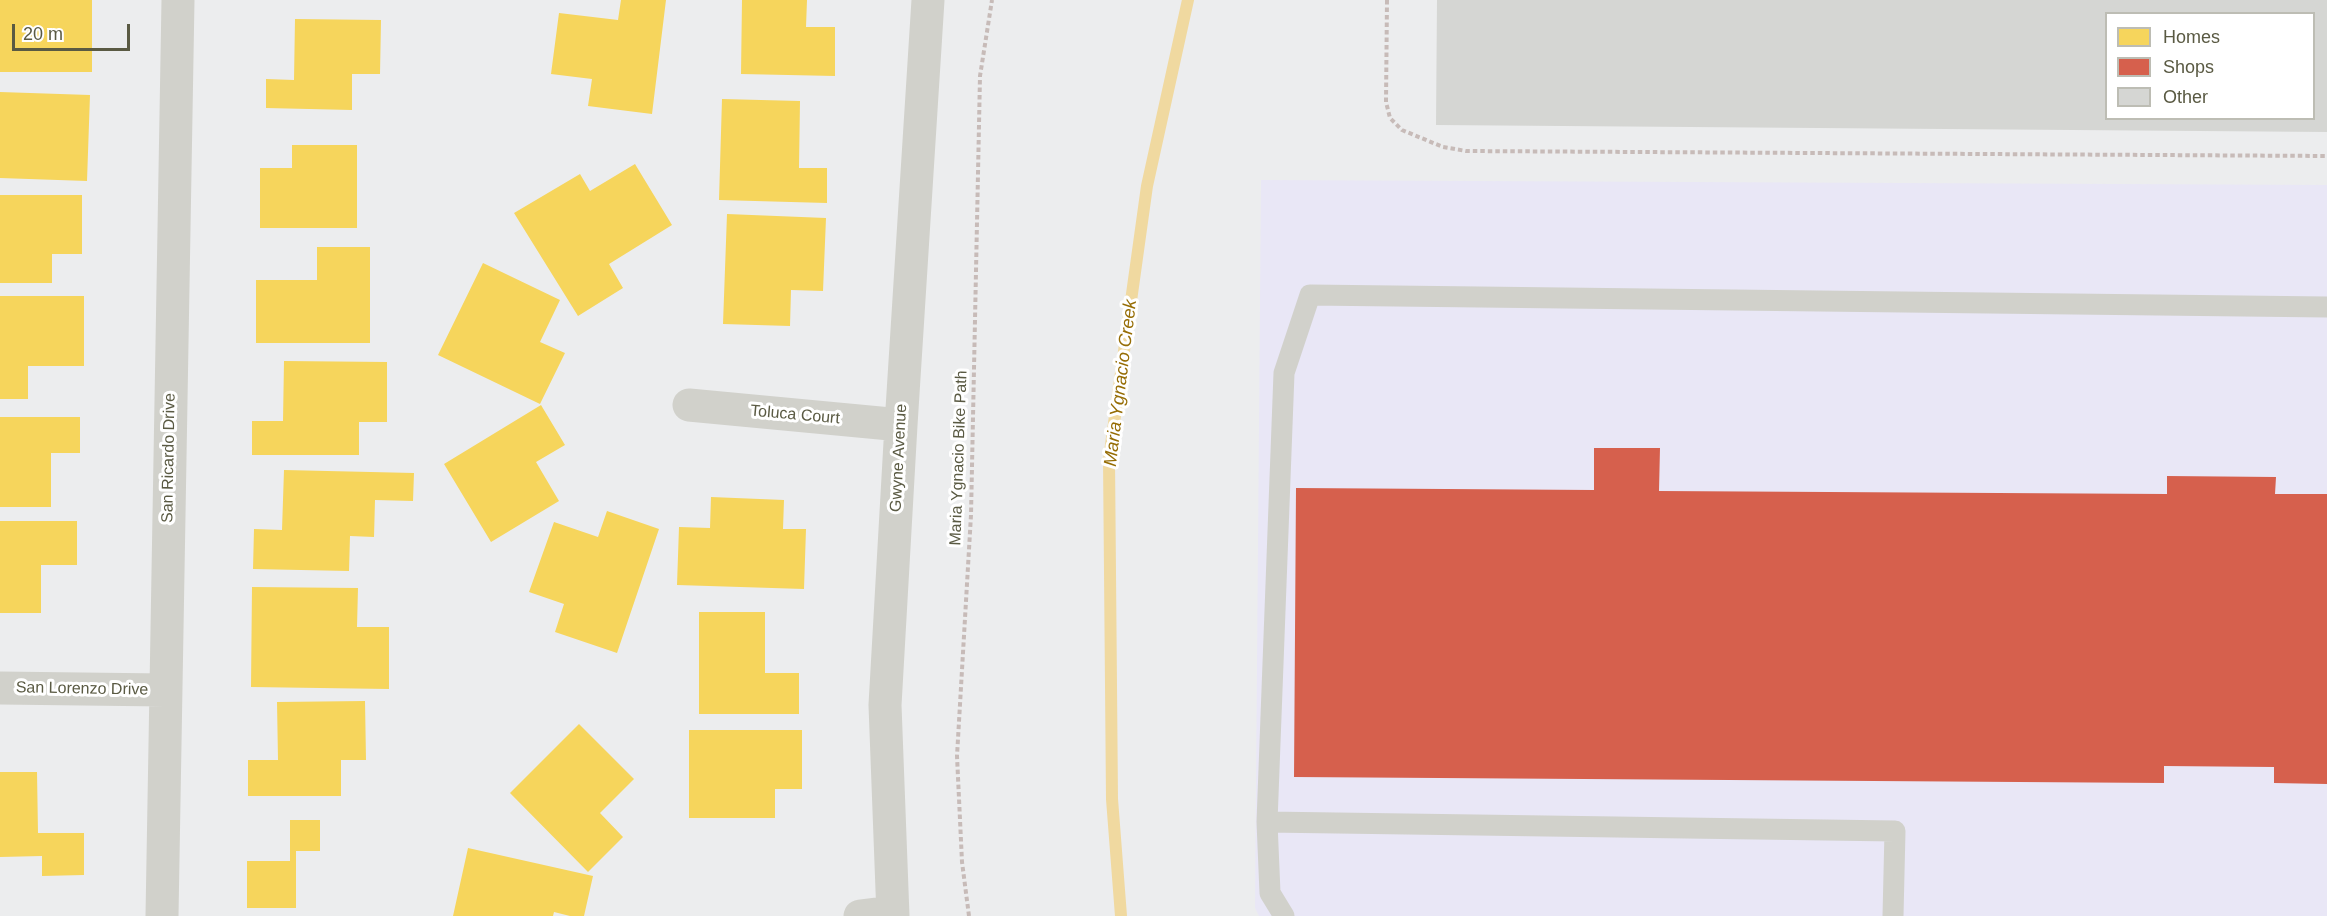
<!DOCTYPE html>
<html>
<head>
<meta charset="utf-8">
<style>
  body { margin:0 }
  #map { position:relative; width:2327px; height:916px; overflow:hidden; background:#ecedee; font-family:Arial,sans-serif }
  canvas { display:block }
  .legend { position:absolute; left:2105px; top:12px; width:210px; height:108px; box-sizing:border-box; background:#fff; border:2px solid #bdbdb4; margin:0; padding:8px 10px; list-style:none; font-size:18px; color:#5a5a43 }
  .legend li { display:flex; align-items:center; gap:12px; height:30px }
  .legend b { width:30px; border:2px solid #bdbdb4 }
  .scale { position:absolute; left:12px; top:24px; width:118px; height:27px; box-sizing:border-box; border:3px solid #5a5a43; border-top:0; padding-left:8px; font-size:18px; line-height:21px; white-space:nowrap; color:#5a5a43; -webkit-text-stroke:4px #fff; paint-order:stroke }
</style>
</head>
<body>
<div id="map">
<canvas width="2327" height="916"></canvas>
<ul class="legend">
<li><b style="height:16px;background:#f6d55c"></b>Homes</li>
<li><b style="height:16px;background:#d6604d"></b>Shops</li>
<li><b style="height:16px;background:#d5d6d3"></b>Other</li>
</ul>
<div class="scale">20 m</div>
</div>
<script>
const ctx = document.querySelector('canvas').getContext('2d');
ctx.lineJoin = 'round';
function fillPath(path, color) {
  ctx.fillStyle = color;
  ctx.fill(path, 'evenodd');
}
function shape(rows) {
  const path = new Path2D();
  for (const r of rows) {
    path.moveTo(r[0], r[1]);
    for (let i = 2; i < r.length; i += 2) path.lineTo(r[i], r[i + 1]);
  }
  return path;
}
function trace(path, color, width, dash) {
  ctx.strokeStyle = color;
  ctx.lineWidth = width;
  ctx.lineCap = dash ? 'butt' : 'round';
  ctx.setLineDash(dash || []);
  ctx.stroke(path);
}
function drawText(font, color, halo, rows, align = 'center') {
  ctx.font = font + ' Arial,sans-serif';
  ctx.lineWidth = 6;
  ctx.setLineDash([]);
  ctx.textBaseline = 'middle';
  ctx.strokeStyle = halo;
  ctx.fillStyle = color;
  for (const [text, x, y, turn = 0] of rows) {
    ctx.save();
    ctx.translate(x, y);
    ctx.rotate((+turn || 0) * Math.PI / 180);
    ctx.textAlign = isNaN(turn) ? turn : align;
    if (halo) ctx.strokeText(text, 0, 0);
    ctx.fillText(text, 0, 0);
    ctx.restore();
  }
}
fillPath(shape([
  [1261,180,2327,185,2327,916,1259,916,1255,908]
]), '#e9e7f6');
fillPath(shape([
  [0,0,92,0,92,72,0,72],
  [621,0,666,0,652,114,588,106,592,79,551,74,559,13,618,20],
  [742,0,807,0,806,27,835,27,835,76,741,74],
  [295,19,381,20,380,74,352,74,352,110,266,108,266,79,294,80],
  [0,92,90,95,87,181,0,178],
  [722,99,800,101,799,168,827,168,827,203,719,200],
  [292,145,357,145,357,228,260,228,260,168,292,168],
  [635,164,672,225,609,264,623,288,578,316,514,213,580,174,590,191],
  [0,195,82,195,82,254,52,254,52,283,0,283],
  [727,214,826,218,823,291,791,290,790,326,723,324],
  [317,247,370,247,370,343,256,343,256,280,317,280],
  [483,263,560,300,540,342,565,353,540,404,438,355],
  [0,296,84,296,84,366,28,366,28,399,0,399],
  [284,361,387,362,387,422,359,422,359,455,252,455,252,421,283,421],
  [541,405,565,445,536,462,559,501,491,542,444,464],
  [0,417,80,417,80,453,51,453,51,507,0,507],
  [284,470,414,473,413,501,375,500,374,537,350,536,349,571,253,569,254,529,282,530],
  [711,497,784,500,783,529,806,529,804,589,677,585,679,527,710,528],
  [607,511,659,529,617,653,555,632,564,604,529,592,554,522,598,537],
  [0,521,77,521,77,565,41,565,41,613,0,613],
  [252,587,358,588,357,627,389,627,389,689,251,687],
  [699,612,765,612,765,673,799,673,799,714,699,714],
  [365,701,366,760,341,760,341,796,248,796,248,760,278,760,277,702],
  [579,724,634,779,600,813,623,837,588,872,510,793],
  [689,730,802,730,802,789,775,789,775,818,689,818],
  [0,772,37,772,38,833,84,833,84,875,42,876,42,856,0,857],
  [290,820,320,820,320,851,296,851,296,908,247,908,247,861,290,861],
  [468,848,593,876,584,916,570,916,554,912,553,916,453,916]
]), '#f6d55c');
fillPath(shape([
  [1594,448,1660,448,1659,491,2167,494,2167,476,2276,477,2275,494,2327,494,2327,784,2274,783,2274,767,2164,766,2164,783,1294,777,1296,488,1594,490]
]), '#d6604d');
trace(shape([
  [1121,916,1112,799,1109,459,1147,186,1188,0]
]), '#f0d9a0', 12);
fillPath(shape([
  [1437,0,2327,0,2327,132,1436,125],
  [2106,14,2314,14,2314,118,2106,118]
]), '#d5d6d3');
trace(shape([
  [1387,0,1386,102,1390,118,1402,130,1443,147,1466,151,2327,156],
  [969,916,962,862,957,756,971,515,980,76,992,0]
]), '#c7bbb8', 4, [4.5, 3]);
trace(shape([
  [1267,822,1895,831,1893,916],
  [1284,916,1270,893,1267,822,1284,373,1310,295,2327,307]
]), '#d1d1cb', 21);
trace(shape([
  [689,405,901,425],
  [0,688,165,690],
  [162,916,178,0],
  [860,916,892,912],
  [893,916,885,705,901,425,928,0]
]), '#d1d1cb', 33);
drawText('16px', '#5a5a43', '#fff', [
  ["Toluca Court",795,415,5],
  ["San Ricardo Drive",169,458,-89],
  ["Gwyne Avenue",899,458,-87],
  ["Maria Ygnacio Bike Path",959,458,-88],
  ["San Lorenzo Drive",82,689,1]
]);
drawText('italic 18px', '#966d05', '#fff', [
  ["Maria Ygnacio Creek",1121,383,-83]
]);
</script>
</body>
</html>
